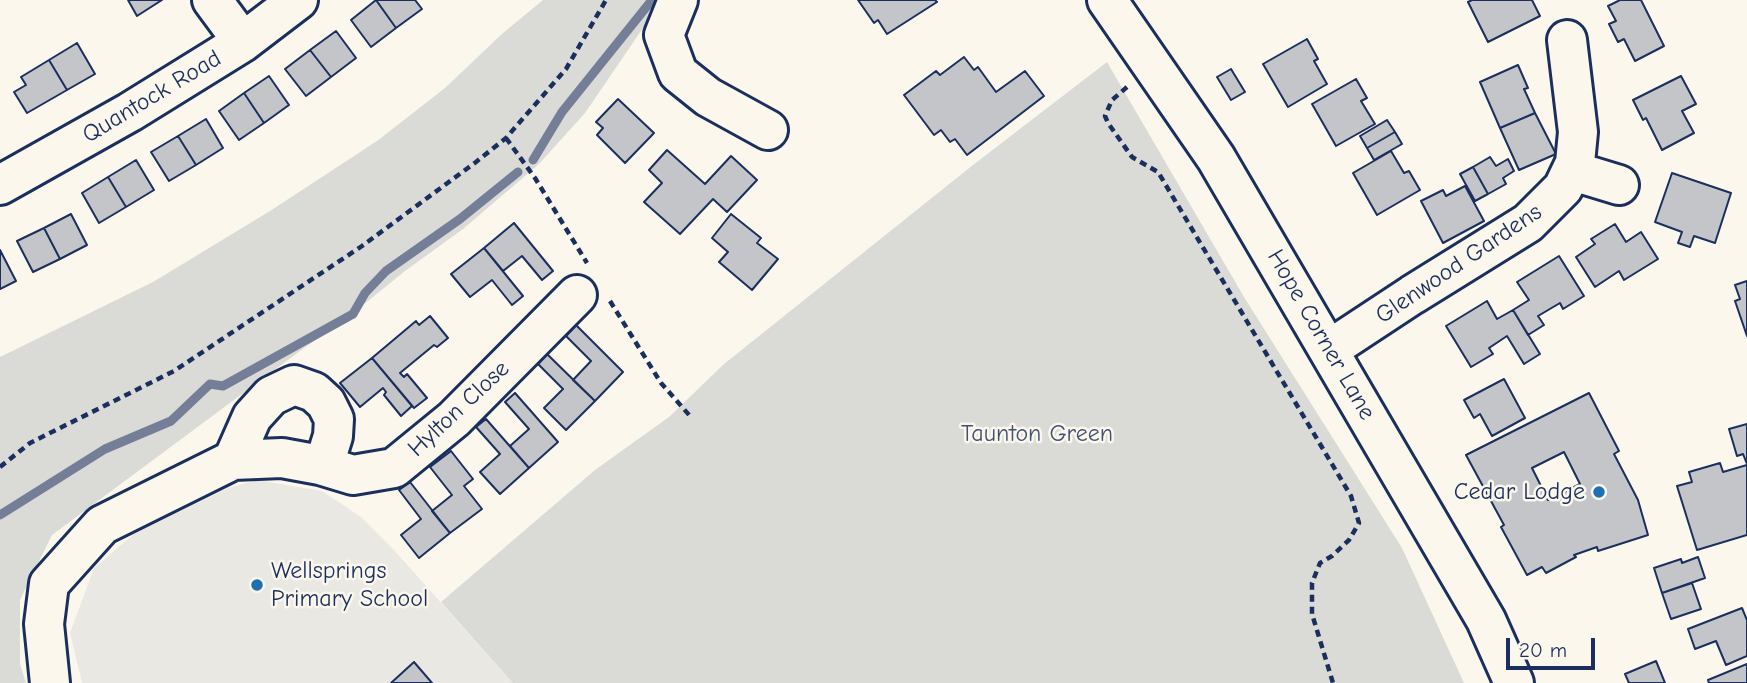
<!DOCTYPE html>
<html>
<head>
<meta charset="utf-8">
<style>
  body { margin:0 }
  #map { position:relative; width:1747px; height:683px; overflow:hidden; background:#fbf7ec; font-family:"Comic Neue",sans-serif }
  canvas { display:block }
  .scale { position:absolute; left:1506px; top:638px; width:89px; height:32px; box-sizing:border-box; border:4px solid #1b2f5e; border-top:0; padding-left:9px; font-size:21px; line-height:24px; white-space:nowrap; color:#1b2f5e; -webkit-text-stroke:5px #fbf7ec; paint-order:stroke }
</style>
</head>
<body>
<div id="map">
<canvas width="1747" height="683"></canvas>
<div class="scale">20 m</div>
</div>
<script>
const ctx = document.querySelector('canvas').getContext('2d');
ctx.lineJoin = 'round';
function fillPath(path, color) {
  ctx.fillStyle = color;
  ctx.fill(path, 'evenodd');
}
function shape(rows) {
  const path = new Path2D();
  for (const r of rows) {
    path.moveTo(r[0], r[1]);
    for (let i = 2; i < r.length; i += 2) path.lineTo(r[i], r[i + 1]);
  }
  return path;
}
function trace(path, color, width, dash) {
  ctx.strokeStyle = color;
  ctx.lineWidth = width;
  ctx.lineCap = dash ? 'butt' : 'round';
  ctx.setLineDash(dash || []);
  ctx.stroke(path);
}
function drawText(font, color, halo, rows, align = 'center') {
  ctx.font = font + ' "Comic Neue",sans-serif';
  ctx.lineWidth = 5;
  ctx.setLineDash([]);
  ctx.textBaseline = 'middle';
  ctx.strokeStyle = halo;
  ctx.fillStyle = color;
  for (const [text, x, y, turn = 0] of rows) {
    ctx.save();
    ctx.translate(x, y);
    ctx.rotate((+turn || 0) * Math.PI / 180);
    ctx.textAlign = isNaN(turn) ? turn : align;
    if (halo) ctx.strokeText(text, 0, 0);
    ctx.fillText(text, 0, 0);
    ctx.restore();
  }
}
fillPath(shape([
  [257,480,322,491,361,517,393,549,513,683,82,683,70,633,94,568,134,534,228,488]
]), '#eae8e2');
fillPath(shape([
  [543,0,662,0,585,113,539,164,463,229,405,271,342,322,304,348,52,535,20,600,20,664,26,683,0,683,0,357,153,282,270,211,377,141,445,88,503,33],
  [1107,62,1244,297,1402,548,1464,683,513,683,441,602,595,470,669,417,724,364,973,165]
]), '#dadad7');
trace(shape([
  [533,160,562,112,652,0],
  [0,515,105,449,171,421,210,384,223,386,353,314,365,293,386,271,460,219,518,172]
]), '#747e96', 9);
const building = shape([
  [128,0,162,0,137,16,128,0],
  [376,0,396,28,371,47,351,20,376,0],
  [376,0,415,0,422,9,396,28,376,0],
  [858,0,935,0,937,2,887,34,878,20,874,23,858,0],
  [1472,0,1532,0,1540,16,1488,42,1468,2,1472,0],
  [1620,0,1641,0,1664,46,1635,61,1624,39,1618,42,1609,24,1616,21,1608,6,1620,0],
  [336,31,356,58,331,77,310,50,336,31],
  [1307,39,1318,59,1314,61,1327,84,1288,107,1263,64,1307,39],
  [77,43,95,74,67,90,49,60,77,43],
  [310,50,331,77,306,96,285,69,310,50],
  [964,57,974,70,978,67,996,92,1025,71,1044,96,967,155,955,139,950,142,941,130,934,135,904,95,936,71,940,75,964,57],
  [49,60,67,90,27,113,14,92,26,85,21,77,49,60],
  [1518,65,1528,88,1524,89,1535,113,1500,128,1480,82,1518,65],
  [1231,69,1245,92,1231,100,1217,77,1231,69],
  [269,76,289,105,264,123,244,93,269,76],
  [1681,76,1696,104,1682,111,1694,133,1662,150,1646,118,1643,120,1633,100,1681,76],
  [1356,79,1367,98,1361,101,1375,124,1336,146,1312,104,1356,79],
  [244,93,264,123,239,140,219,111,244,93],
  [618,99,654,133,625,163,597,135,603,128,596,122,618,99],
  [1535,113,1556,154,1519,170,1500,128,1535,113],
  [206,119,223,148,196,165,178,136,206,119],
  [1387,120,1395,132,1367,148,1360,136,1387,120],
  [1395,132,1402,144,1374,160,1367,148,1395,132],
  [178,136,196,165,169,181,151,152,178,136],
  [667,150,705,184,731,156,757,180,727,212,713,199,680,234,644,202,662,183,649,170,667,150],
  [1391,151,1404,173,1409,171,1420,190,1377,215,1353,173,1391,151],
  [1490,157,1496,166,1508,159,1514,171,1503,178,1506,184,1488,194,1473,167,1490,157],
  [136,160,154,190,126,207,108,177,136,160],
  [1473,167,1488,194,1475,201,1460,174,1473,167],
  [1672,173,1731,193,1715,243,1694,236,1690,247,1678,243,1682,232,1655,222,1672,173],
  [108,177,126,207,99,223,82,193,108,177],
  [1465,186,1484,221,1443,243,1421,201,1443,190,1446,196,1465,186],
  [71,214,87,245,60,259,44,228,71,214],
  [731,214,761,238,757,243,778,259,752,290,719,262,728,252,712,238,731,214],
  [514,223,553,271,542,280,522,256,503,271,484,248,514,223],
  [1615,224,1626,242,1641,232,1658,259,1624,280,1619,271,1595,287,1576,257,1595,244,1591,239,1615,224],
  [44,228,60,259,33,272,17,241,44,228],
  [484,248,523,296,512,305,492,280,470,297,451,274,484,248],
  [0,250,16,281,0,289,0,250],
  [1559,256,1584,296,1563,309,1560,303,1538,316,1544,325,1528,335,1513,310,1529,300,1517,282,1559,256],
  [1747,281,1747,336,1735,301,1740,299,1735,285,1747,281],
  [1487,301,1497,319,1513,310,1540,354,1524,364,1507,336,1489,348,1493,354,1471,367,1446,326,1487,301],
  [430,316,448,338,437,347,434,345,400,373,404,377,407,374,427,398,414,408,372,358,416,321,419,325,430,316],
  [576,325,623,372,595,401,573,380,591,361,566,336,576,325],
  [547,354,595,401,566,430,544,408,563,389,538,364,547,354],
  [372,358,412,406,401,416,384,395,386,392,383,388,360,407,340,383,372,358],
  [1504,379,1525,418,1492,436,1480,414,1474,418,1464,400,1504,379],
  [515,393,558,442,529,468,510,446,529,429,505,402,515,393],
  [1589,393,1619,451,1614,454,1638,500,1648,535,1598,551,1597,547,1574,555,1576,557,1546,573,1542,567,1527,575,1501,527,1504,525,1466,455,1589,393],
  [1564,452,1580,484,1548,500,1532,468,1564,452],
  [486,419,529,468,500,494,480,472,500,454,476,427,486,419],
  [1747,424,1747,464,1743,454,1737,456,1729,429,1747,424],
  [451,451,473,479,464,486,482,509,450,533,432,511,452,495,430,467,451,451],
  [1720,463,1723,472,1747,465,1747,535,1697,550,1677,486,1692,482,1689,472,1720,463],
  [410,482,450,533,419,558,401,535,421,519,399,490,410,482],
  [1698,557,1705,578,1662,593,1654,568,1681,559,1682,563,1698,557],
  [1692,583,1701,609,1671,619,1662,593,1692,583],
  [1742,608,1747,620,1747,656,1726,665,1716,641,1695,649,1688,629,1742,608],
  [1656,661,1665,683,1629,683,1625,674,1656,661],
  [414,662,432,683,391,683,414,662],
  [1747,664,1747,683,1709,683,1708,680,1747,664]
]);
fillPath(building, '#c3c5c9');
trace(building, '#1b2f5e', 2);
const minor = shape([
  [212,0,243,42],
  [678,0,664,35,678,73,708,97,768,130],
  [1107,0,1216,158,1486,620,1514,683],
  [1573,171,1619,185],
  [0,185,130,112,243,42,298,0],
  [1330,349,1412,295,1528,223,1563,188,1575,163,1578,132,1567,40],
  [233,460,252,417,271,396,294,385,314,392,326,403,334,419,333,436,328,452,320,465],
  [50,683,44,624,49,584,102,525,233,460,282,458,320,465,353,475,394,468,454,419,577,295]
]);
trace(minor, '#1b2f5e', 44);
trace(shape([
  [1127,87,1112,100,1105,116,1108,123,1132,157,1158,172,1351,496,1359,523,1349,540,1332,556,1320,563,1312,583,1312,614,1333,683],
  [506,138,535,178,587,263],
  [610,301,661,383,690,416],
  [0,467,30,443,174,371,362,246,476,162,506,138,566,69,606,0]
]), '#1b2f5e', 4.5, [7, 5]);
trace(minor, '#fbf7ec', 38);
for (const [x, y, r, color] of [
  [1599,492,7,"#1f6fb2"],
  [257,585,7,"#1f6fb2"]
]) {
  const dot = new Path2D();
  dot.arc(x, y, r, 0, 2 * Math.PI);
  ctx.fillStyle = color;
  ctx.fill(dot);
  trace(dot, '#fbf7ec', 2.5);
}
drawText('24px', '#1b2f5e', '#fbf7ec', [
  ["Quantock Road",152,97,-31],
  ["Glenwood Gardens",1459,264,-34],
  ["Hope Corner Lane",1321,335,60],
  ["Hylton Close",459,409,-43]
]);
drawText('24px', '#415176', '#fbf7ec', [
  ["Taunton Green",1037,434]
]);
drawText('24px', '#1b2f5e', '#fbf7ec', [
  ["Cedar Lodge",1585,492],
  ["Wellsprings",271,571,"left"],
  ["Primary School",271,599,"left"]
], 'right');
</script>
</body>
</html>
